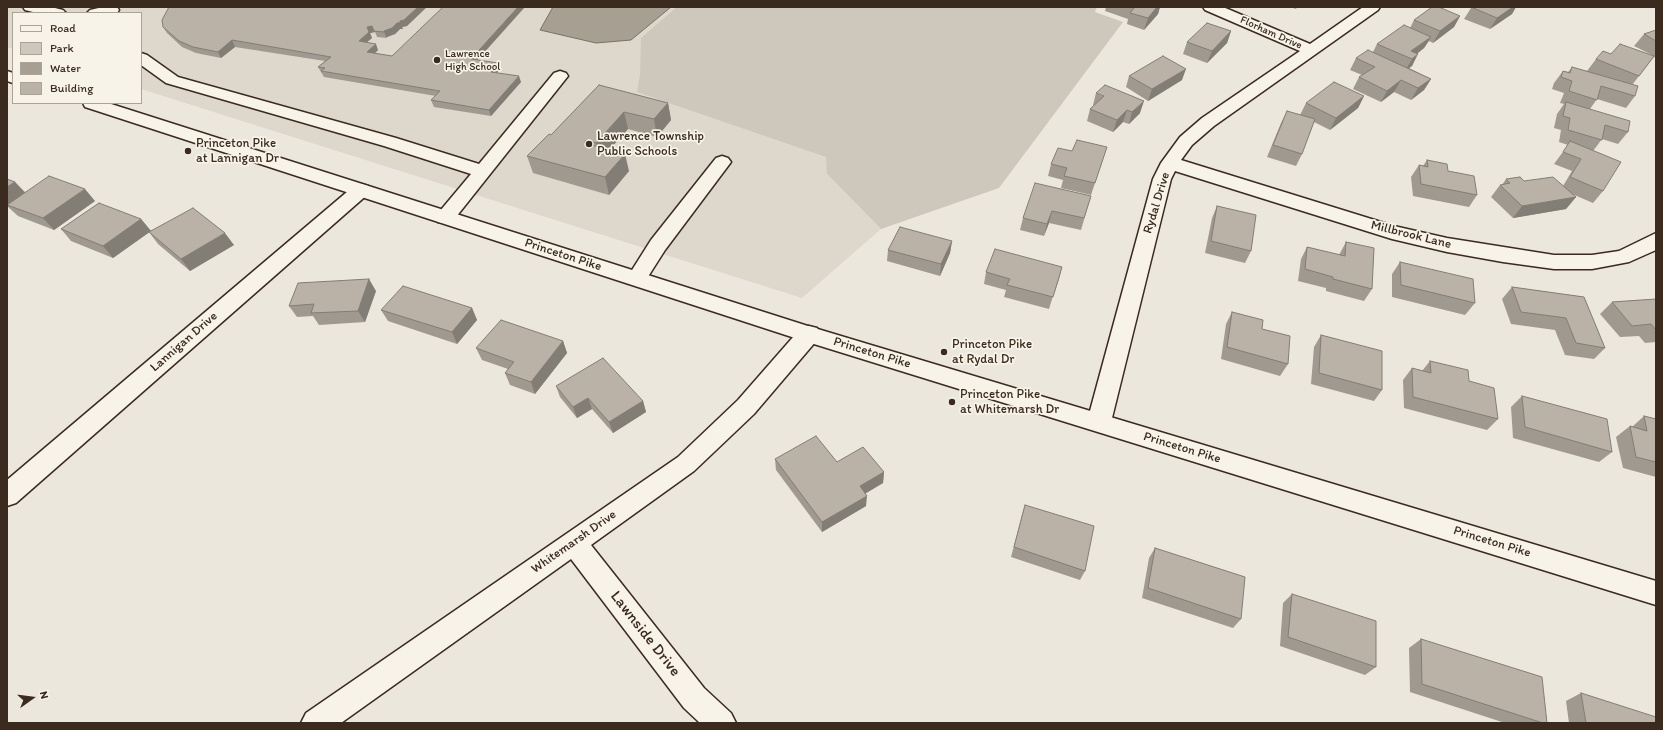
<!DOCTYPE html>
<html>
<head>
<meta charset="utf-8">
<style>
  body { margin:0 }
  #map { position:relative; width:1663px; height:730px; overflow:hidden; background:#ece7dc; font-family:Itim,sans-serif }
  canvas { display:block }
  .frame { position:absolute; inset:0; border:8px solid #3b2a1e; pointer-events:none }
  .legend { position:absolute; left:12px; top:12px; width:130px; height:92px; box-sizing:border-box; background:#f7f3e8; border:1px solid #aca397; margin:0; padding:5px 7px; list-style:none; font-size:12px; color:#3b2a1e }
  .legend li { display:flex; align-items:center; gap:8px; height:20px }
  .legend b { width:20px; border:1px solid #aca397 }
  .north { position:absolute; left:12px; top:678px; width:40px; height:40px; -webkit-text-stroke:3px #f7f3e8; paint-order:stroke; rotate:76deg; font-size:11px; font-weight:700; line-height:16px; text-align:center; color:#3b2a1e }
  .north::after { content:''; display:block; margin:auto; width:14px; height:18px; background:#3b2a1e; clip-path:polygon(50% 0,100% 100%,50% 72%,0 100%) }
</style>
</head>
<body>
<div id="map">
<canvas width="1663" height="730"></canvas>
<div class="frame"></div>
<ul class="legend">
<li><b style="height:5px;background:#f7f3e8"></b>Road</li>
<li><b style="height:11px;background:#cec8bc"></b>Park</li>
<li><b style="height:11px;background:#a89f93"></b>Water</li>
<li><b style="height:11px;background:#bab2a7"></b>Building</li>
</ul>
<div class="north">N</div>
</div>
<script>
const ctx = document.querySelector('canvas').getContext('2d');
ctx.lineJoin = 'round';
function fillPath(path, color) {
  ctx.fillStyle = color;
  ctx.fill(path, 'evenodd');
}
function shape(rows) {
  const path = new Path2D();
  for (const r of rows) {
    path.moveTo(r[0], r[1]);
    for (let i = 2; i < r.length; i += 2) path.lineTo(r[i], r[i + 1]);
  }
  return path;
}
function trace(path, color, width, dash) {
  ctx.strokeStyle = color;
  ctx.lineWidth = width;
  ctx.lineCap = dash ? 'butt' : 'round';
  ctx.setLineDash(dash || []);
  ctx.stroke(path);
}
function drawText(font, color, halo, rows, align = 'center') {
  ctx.font = font + ' Itim,sans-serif';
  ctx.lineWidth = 3.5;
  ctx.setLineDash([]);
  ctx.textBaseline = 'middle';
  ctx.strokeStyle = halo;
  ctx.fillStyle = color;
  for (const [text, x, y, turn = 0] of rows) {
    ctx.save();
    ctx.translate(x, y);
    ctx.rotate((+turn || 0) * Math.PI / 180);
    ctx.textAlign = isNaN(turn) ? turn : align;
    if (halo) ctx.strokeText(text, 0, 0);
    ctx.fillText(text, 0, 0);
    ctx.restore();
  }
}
fillPath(shape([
  [7,7,1042,7,827,174,881,229,802,298,141,89,141,13,13,13,13,49,7,47]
]), '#ddd7cc');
fillPath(shape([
  [677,7,1097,7,1095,12,1123,22,999,188,881,229,827,174,826,157,637,92,640,75,641,38]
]), '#cec8bc');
const water = shape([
  [553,7,671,7,631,40,596,43,540,30,553,7]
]);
fillPath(water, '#a89f93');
trace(water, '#7c7064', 1);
const minor = shape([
  [23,7,51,7,63,10,66,13,37,13,25,10,23,7],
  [103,7,117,7,119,10,117,13,87,13,90,10,103,7],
  [1203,7,1223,7,1310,44,1363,7,1380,7,1378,10,1214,126,1192,145,1181,160,1394,226,1447,238,1554,255,1592,255,1619,251,1656,233,1656,250,1629,262,1592,269,1554,269,1503,262,1447,252,1392,239,1175,171,1171,179,1111,422,1107,429,1099,431,1091,429,1087,422,1153,179,1161,163,1180,137,1202,118,1300,51,1205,10,1203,7],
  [141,53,147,55,178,77,396,138,479,164,554,73,560,71,566,73,568,76,452,222,445,223,438,222,435,217,471,174,384,146,166,83,141,65,141,53],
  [722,156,728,158,731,162,665,250,644,283,637,285,630,283,627,278,651,240,716,158,722,156],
  [361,184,368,186,370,190,368,194,16,503,7,506,7,480,354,186,361,184],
  [809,326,817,328,820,334,817,340,754,414,694,471,591,545,704,688,731,713,736,723,700,723,684,708,571,559,341,723,301,723,306,713,678,457,738,400,801,328,809,326]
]);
const major = shape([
  [7,71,13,73,13,83,7,81,7,71],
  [83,103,108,103,811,327,1656,581,1656,605,801,340,85,107,83,103]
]);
trace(minor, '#3b2a1e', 3);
trace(major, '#3b2a1e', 3);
fillPath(minor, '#f7f3e8');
fillPath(major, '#f7f3e8');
fillPath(shape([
  [1106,7,1160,7,1158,14,1144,30,1127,24,1128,19,1105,11],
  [1290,7,1297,7,1296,9],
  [1468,7,1516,7,1512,14,1490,29,1464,19,1471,8],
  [1460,16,1454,27,1433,43,1429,41,1424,48,1417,54,1412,66,1409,68,1431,79,1424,90,1411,100,1394,92,1381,102,1353,89,1359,77,1362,75,1350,70,1356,58,1373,52,1377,44,1410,28,1414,20],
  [407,26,402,27,403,29,400,29,395,34,387,37,387,38,377,37,375,32,370,33,372,38,367,42,378,50,375,53,392,56,477,60,498,63,500,69,497,73,521,82,491,116,434,107,431,100,436,96,324,77,318,67,325,61,235,47,221,58,196,53,182,47,167,33,163,27],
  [1656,30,1656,58,1654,57,1632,85,1635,96,1626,108,1597,99,1590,109,1628,132,1618,144,1602,139,1593,151,1603,191,1593,203,1572,194,1576,197,1566,209,1513,218,1491,197,1500,185,1502,185,1506,179,1563,186,1572,171,1554,164,1568,145,1559,142,1561,130,1554,128,1557,114,1564,104,1560,103,1564,93,1552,89,1554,83,1563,71,1568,72,1572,67,1587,71,1596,59,1611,54,1652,55,1634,46,1644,34],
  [1231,31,1227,43,1207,63,1183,54,1187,42],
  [1129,76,1182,80,1148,101,1126,87],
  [599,85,668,103,671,120,657,137,628,129,609,150,629,171,609,195,533,173,527,156,551,135],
  [1096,93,1140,113,1129,124,1123,122,1113,132,1087,121,1090,109,1094,105,1093,105],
  [1364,96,1358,108,1330,130,1314,122,1302,154,1296,166,1267,157,1281,123,1287,111,1300,115,1306,103],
  [1103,159,1091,195,1061,188,1063,180,1048,176,1051,164],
  [1427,160,1448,171,1477,195,1469,207,1413,196,1411,177,1419,165,1423,166],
  [7,179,15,182,25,192,95,201,54,230,18,216,7,206],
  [1091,196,1081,230,1049,223,1044,236,1020,230,1023,218],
  [1217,206,1251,251,1245,263,1205,253,1212,218],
  [141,219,151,231,113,258,71,241,61,229],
  [149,232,234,245,190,271,158,244],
  [952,241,950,253,940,276,887,261,888,250],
  [1346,242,1372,289,1364,301,1326,291,1326,288,1298,281,1301,259,1307,247,1339,255],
  [1400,262,1475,303,1465,315,1392,297,1392,274],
  [1062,267,1049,309,1004,297,1006,290,984,284,986,272],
  [1512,287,1584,297,1605,348,1594,359,1565,355,1555,330,1511,324,1502,299],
  [376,291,365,322,319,325,313,316,297,317,289,306],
  [1656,299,1656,342,1645,343,1639,336,1620,337,1600,314,1612,302],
  [472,308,477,320,457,344,388,321,381,310],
  [1232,312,1262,329,1288,364,1280,376,1221,359,1226,324],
  [1321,335,1382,390,1374,401,1311,384,1314,347],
  [563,341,567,353,535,394,510,385,505,373,508,369,482,360,476,348],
  [1430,361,1469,381,1498,419,1487,430,1404,408,1403,380,1412,368,1422,371],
  [556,386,643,401,646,412,613,433,592,409,577,418,560,397],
  [1522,396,1612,452,1599,462,1513,438,1511,407],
  [1644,416,1656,419,1656,477,1623,468,1616,437,1630,426,1632,427],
  [775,459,837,462,884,472,883,483,865,494,866,506,822,532,776,470],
  [1025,505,1085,571,1080,580,1011,557,1022,515],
  [1155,548,1241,619,1233,628,1142,598,1149,558],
  [1292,594,1376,667,1365,675,1280,646,1283,603],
  [1421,639,1547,723,1505,723,1410,692,1409,648],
  [1581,693,1656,723,1569,723,1566,701]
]), '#a09990');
fillPath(shape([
  [418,7,427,7,407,26,402,27,403,29,400,29,395,34,387,37,387,38,384,32,384,31,400,21],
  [518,7,525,7,473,65,471,59],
  [1157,7,1160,7,1158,14,1144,30,1148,18],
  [1513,7,1516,7,1512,14,1490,29,1497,18],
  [1460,16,1454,27,1433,43,1440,31],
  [372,26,375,32,370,33,372,38,361,47,359,41,367,27],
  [1231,31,1227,43,1207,63,1212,51],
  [1431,37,1424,48,1411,58,1411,51],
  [232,40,235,47,221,58,218,52],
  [376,44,378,50,370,58,367,52],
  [1418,54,1412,66,1405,71,1412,59],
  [498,63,500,69,493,78,491,72],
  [1186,69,1182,80,1148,101,1152,89],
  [519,76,521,82,491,116,489,110],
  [1431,79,1424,90,1411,100,1418,88],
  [1401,80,1394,92,1381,102,1387,91],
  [1364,96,1358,108,1330,130,1336,118],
  [1144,101,1140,113,1129,124,1132,112],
  [668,103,671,120,657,137,654,119],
  [1127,110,1123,122,1113,132,1117,120],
  [624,112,628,129,600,160,596,143],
  [625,154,629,171,609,195,605,177],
  [15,182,26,194,7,205,7,187],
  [85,189,95,201,54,230,43,218],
  [1576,197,1566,209,1513,218,1522,206],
  [1052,211,1049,223,1044,236,1047,224],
  [141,219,151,231,113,258,103,246],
  [225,233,234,245,190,271,181,259],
  [952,241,950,253,940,276,941,264],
  [1062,267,1059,279,1049,309,1053,297],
  [369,279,376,291,365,322,358,311],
  [472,308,477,320,457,344,452,332],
  [563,341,567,353,535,394,531,382],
  [588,398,592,409,577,418,573,407],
  [643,401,646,412,613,433,609,422],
  [884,472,883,483,859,497,860,486],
  [867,496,866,506,822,532,822,522]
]), '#827d75');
const building = shape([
  [169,7,418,7,404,20,400,21,400,23,397,23,392,28,384,31,384,32,374,31,372,26,367,27,369,32,359,41,376,44,367,52,392,56,443,7,518,7,471,59,498,63,491,72,519,76,489,110,431,100,440,91,321,71,325,68,318,67,331,57,232,40,218,52,193,47,179,41,163,27,162,20,169,7],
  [1130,7,1157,7,1148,18,1130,13,1134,8,1130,7],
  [1432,7,1439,7,1460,16,1440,31,1414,20,1432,7],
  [1471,7,1513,7,1497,18,1471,7],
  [1207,23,1231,31,1212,51,1187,42,1207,23],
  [1404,25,1431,37,1411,51,1418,54,1412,59,1377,44,1404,25],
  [1656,30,1656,41,1644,34,1656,30],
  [1620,44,1654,56,1639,76,1596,59,1603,51,1611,54,1620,44],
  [1368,50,1431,79,1418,88,1401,80,1387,91,1359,77,1375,67,1356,58,1368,50],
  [1163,56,1186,69,1152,89,1129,76,1163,56],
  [1572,67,1638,86,1635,96,1601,86,1597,100,1569,91,1572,81,1561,77,1563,71,1570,73,1572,67],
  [1334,82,1364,96,1336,118,1306,103,1334,82],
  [599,85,668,103,654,119,624,112,596,143,586,140,584,143,625,154,605,177,527,156,549,134,551,135,599,85],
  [1105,85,1144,101,1132,112,1127,110,1117,120,1090,109,1104,96,1096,93,1105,85],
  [1566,102,1630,121,1628,132,1605,125,1602,140,1568,130,1570,118,1563,116,1566,102],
  [1287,111,1315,119,1302,154,1273,145,1287,111],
  [1077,140,1107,147,1095,183,1064,176,1067,168,1051,164,1058,148,1072,151,1077,140],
  [1570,141,1621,162,1603,191,1570,177,1581,159,1563,152,1570,141],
  [1427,160,1447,164,1448,171,1474,176,1477,195,1421,184,1419,165,1428,167,1427,160],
  [49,176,85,189,43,218,7,205,49,176],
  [1520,177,1524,181,1553,177,1576,197,1522,206,1500,185,1510,183,1506,179,1520,177],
  [7,179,15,182,7,187,7,179],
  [1035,183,1091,196,1084,218,1052,211,1047,224,1023,218,1035,183],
  [99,203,141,219,103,246,61,229,99,203],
  [1217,206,1256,215,1251,251,1211,241,1217,206],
  [193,208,225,233,181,259,149,232,193,208],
  [900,227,952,241,941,264,888,250,900,227],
  [1346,242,1374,248,1372,289,1333,279,1333,277,1305,269,1307,247,1345,256,1346,242],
  [995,249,1062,267,1053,297,1007,285,1010,279,986,272,995,249],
  [1400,262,1473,279,1475,303,1401,285,1400,262],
  [369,279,358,311,311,313,314,304,289,306,298,283,369,279],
  [403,286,472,308,452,332,381,310,403,286],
  [1512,287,1584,297,1605,348,1576,343,1566,318,1521,312,1512,287],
  [1656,299,1656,330,1651,324,1632,326,1612,302,1656,299],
  [1232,312,1263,320,1262,329,1290,336,1288,364,1227,347,1232,312],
  [501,320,563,341,531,382,505,373,514,362,476,348,501,320],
  [1321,335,1382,351,1382,390,1319,373,1321,335],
  [603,358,643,401,609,422,588,398,573,407,556,386,603,358],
  [1430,361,1468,370,1469,381,1494,388,1498,419,1413,397,1412,368,1431,373,1430,361],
  [1522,396,1607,419,1612,452,1525,427,1522,396],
  [1644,416,1656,419,1656,462,1636,457,1630,426,1647,431,1644,416],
  [816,436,837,462,863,447,884,472,860,486,867,496,822,522,775,459,816,436],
  [1025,505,1094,526,1085,571,1014,547,1025,505],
  [1155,548,1245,577,1241,619,1148,588,1155,548],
  [1292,594,1376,621,1376,667,1288,637,1292,594],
  [1421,639,1542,677,1547,723,1543,723,1422,684,1421,639],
  [1581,693,1656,717,1656,723,1586,723,1581,693]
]);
fillPath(building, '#bab2a7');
trace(building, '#827d75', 1);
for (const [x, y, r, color] of [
  [437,60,4,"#3b2a1e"],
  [589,144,4,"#3b2a1e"],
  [188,151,4,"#3b2a1e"],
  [944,352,4,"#3b2a1e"],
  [952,402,4,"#3b2a1e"]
]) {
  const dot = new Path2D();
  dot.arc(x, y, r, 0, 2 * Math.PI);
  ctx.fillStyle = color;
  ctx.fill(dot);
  trace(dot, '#f7f3e8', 1.5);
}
drawText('11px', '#3b2a1e', '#f7f3e8', [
  ["Florham Drive",1271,33,24]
]);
drawText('11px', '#3b2a1e', '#f7f3e8', [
  ["Lawrence",445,54],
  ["High School",445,67]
], 'left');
drawText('13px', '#3b2a1e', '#f7f3e8', [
  ["Lawrence Township",597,137],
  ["Public Schools",597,152],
  ["Princeton Pike",196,144],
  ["at Lannigan Dr",196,159],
  ["Princeton Pike",952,345],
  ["at Rydal Dr",952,360],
  ["Princeton Pike",960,395],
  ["at Whitemarsh Dr",960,410]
], 'left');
drawText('13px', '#3b2a1e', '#f7f3e8', [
  ["Rydal Drive",1157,203,-73],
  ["Millbrook Lane",1411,235,14],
  ["Princeton Pike",563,255,18],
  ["Lannigan Drive",184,342,-41],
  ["Princeton Pike",872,353,17],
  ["Princeton Pike",1182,448,17],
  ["Whitemarsh Drive",574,542,-35],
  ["Princeton Pike",1492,542,17]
]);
drawText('16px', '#3b2a1e', '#f7f3e8', [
  ["Lawnside Drive",645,634,52]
]);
</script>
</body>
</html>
